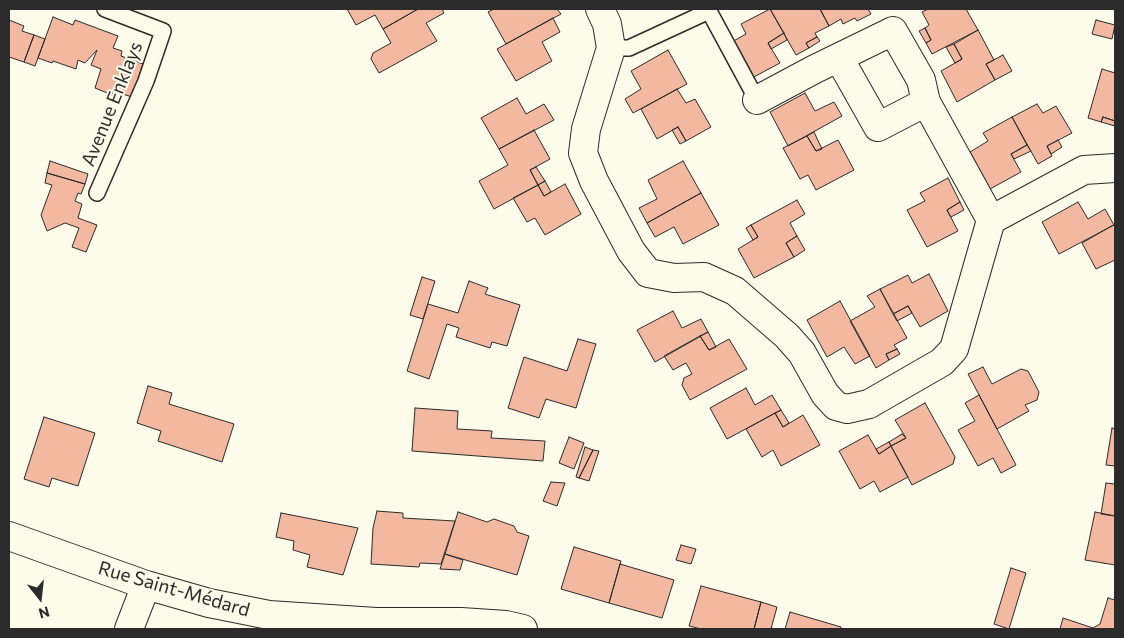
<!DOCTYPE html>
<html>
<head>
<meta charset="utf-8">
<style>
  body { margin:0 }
  #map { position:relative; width:1124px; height:638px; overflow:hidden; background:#fdfbea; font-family:Commissioner,sans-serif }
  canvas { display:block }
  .frame { position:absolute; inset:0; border:10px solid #2b2b2b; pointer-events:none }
  .north { position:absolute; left:15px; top:573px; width:50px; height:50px; -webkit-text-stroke:4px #fdfbea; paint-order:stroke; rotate:164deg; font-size:14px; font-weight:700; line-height:20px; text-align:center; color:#2b2b2b }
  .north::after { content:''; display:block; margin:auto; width:18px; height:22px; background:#2b2b2b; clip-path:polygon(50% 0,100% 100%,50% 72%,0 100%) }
</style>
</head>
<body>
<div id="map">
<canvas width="1124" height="638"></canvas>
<div class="frame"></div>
<div class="north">N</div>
</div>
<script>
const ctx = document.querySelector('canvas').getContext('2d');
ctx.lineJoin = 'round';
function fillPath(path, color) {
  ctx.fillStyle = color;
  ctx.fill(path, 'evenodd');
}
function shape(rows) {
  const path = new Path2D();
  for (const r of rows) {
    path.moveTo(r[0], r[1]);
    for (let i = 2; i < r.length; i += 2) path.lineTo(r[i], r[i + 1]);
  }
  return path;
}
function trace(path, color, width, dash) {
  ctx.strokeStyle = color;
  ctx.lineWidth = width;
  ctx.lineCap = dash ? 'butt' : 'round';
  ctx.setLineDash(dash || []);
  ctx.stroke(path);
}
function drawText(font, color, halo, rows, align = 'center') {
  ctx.font = font + ' Commissioner,sans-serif';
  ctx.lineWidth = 4;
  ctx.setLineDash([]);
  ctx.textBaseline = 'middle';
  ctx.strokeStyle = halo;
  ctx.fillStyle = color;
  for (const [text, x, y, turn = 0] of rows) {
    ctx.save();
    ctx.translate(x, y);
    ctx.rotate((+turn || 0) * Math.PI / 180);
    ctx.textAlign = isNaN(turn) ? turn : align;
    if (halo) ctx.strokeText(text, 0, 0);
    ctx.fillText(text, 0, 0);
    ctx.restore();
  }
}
const building = shape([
  [347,9,418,9,383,29,375,15,356,25,347,9],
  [418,9,442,9,444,13,426,23,437,41,379,73,371,59,373,53,391,43,383,29,418,9],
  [494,9,557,9,561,14,506,44,488,12,494,9],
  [770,9,784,33,768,43,780,63,750,79,730,43,746,34,741,24,770,9],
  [770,9,820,9,829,26,815,33,817,37,806,43,809,48,796,55,770,9],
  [820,9,868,9,871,14,857,21,855,18,843,24,841,19,829,26,820,9],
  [928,9,966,9,978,30,932,54,926,43,931,40,925,28,929,25,922,12,928,9],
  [53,17,73,25,75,20,118,36,113,48,122,51,121,56,143,64,132,97,113,91,112,95,95,88,101,69,91,65,97,50,85,63,78,60,76,69,53,61,52,63,38,58,53,17],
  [553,18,560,32,542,42,552,61,516,81,497,49,553,18],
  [9,20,24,26,22,31,34,35,24,62,9,57,9,20],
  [1096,20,1115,25,1112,39,1092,34,1096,20],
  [925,28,931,40,926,43,919,31,925,28],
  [978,30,994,60,986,64,995,80,957,102,941,71,962,59,954,44,978,30],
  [784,33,787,40,771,49,768,43,784,33],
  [34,35,45,39,35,66,24,62,34,35],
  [817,37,820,41,809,48,806,43,817,37],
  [954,44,962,59,955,63,946,47,954,44],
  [668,50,687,84,633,113,625,99,641,89,631,71,668,50],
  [1003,55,1012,71,995,80,986,64,1003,55],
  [1102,69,1115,73,1115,121,1103,117,1101,122,1088,118,1102,69],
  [677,89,686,103,695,99,711,127,686,141,678,127,657,139,641,109,677,89],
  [805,93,815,111,834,102,842,116,788,146,770,112,805,93],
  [517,98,526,114,544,104,554,120,499,149,481,118,517,98],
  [1037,104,1043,113,1056,106,1072,133,1047,146,1052,156,1038,164,1012,117,1037,104],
  [1012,117,1027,145,1011,154,1021,172,990,189,970,152,988,141,983,133,1012,117],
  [1103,117,1115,121,1115,126,1101,122,1103,117],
  [678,127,686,141,680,144,672,130,678,127],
  [534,130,550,159,530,170,538,185,494,209,479,181,508,165,499,149,534,130],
  [814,132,822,149,816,151,807,136,814,132],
  [807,136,816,151,838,140,854,170,816,190,808,175,800,179,783,148,807,136],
  [1058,140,1062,147,1051,154,1047,146,1058,140],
  [1027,145,1031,151,1014,159,1011,154,1027,145],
  [50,161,88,174,85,184,47,173,50,161],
  [683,161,701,193,647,223,639,208,657,199,648,180,683,161],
  [536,167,545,181,538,185,530,170,536,167],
  [47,173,85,184,81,194,78,193,75,201,82,204,78,218,97,225,86,252,72,247,79,228,65,223,47,231,41,215,52,185,45,183,47,173],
  [948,178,960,202,947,210,958,231,927,247,907,210,925,201,920,193,948,178],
  [545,181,551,192,544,196,538,185,545,181],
  [565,184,581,214,545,235,535,218,527,222,513,198,538,185,544,196,565,184],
  [701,193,719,225,683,244,674,227,655,237,647,223,701,193],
  [797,200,805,214,790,223,797,236,786,243,794,257,754,278,738,249,758,237,751,225,797,200],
  [960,202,964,210,951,217,947,210,960,202],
  [1078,202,1088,219,1105,209,1114,225,1059,254,1042,222,1078,202],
  [1115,224,1115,260,1096,269,1082,243,1115,224],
  [751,225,758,237,753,240,746,228,751,225],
  [797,236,805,250,794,257,786,243,797,236],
  [929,274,948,311,920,327,908,306,893,314,880,289,908,275,912,283,929,274],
  [422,277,435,281,423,319,410,315,422,277],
  [469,281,488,288,485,294,520,305,507,346,492,342,490,348,456,337,459,328,447,324,429,379,407,371,428,304,458,313,469,281],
  [880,289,907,338,894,345,897,349,886,354,889,360,876,368,850,321,875,307,867,296,880,289],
  [840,301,870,356,855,364,844,347,827,357,807,320,840,301],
  [908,306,912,313,897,321,893,314,908,306],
  [673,311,682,328,701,319,708,332,655,362,637,330,673,311],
  [708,332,716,347,709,350,700,336,708,332],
  [700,336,709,350,729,339,747,369,690,400,682,385,684,378,692,374,686,363,673,370,664,356,700,336],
  [578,339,596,344,576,408,546,399,539,418,508,408,524,357,567,371,578,339],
  [897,349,900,354,889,360,886,354,897,349],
  [983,367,992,384,1021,369,1028,371,1039,392,1037,400,1025,405,1029,411,997,429,968,374,983,367],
  [148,386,172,393,169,404,234,424,222,462,158,441,161,431,137,423,148,386],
  [746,388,755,405,772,395,781,410,727,439,710,408,746,388],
  [979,395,1016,465,1001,473,993,458,978,466,958,430,975,421,965,403,979,395],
  [925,403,955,457,953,464,912,485,891,446,906,438,895,420,925,403],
  [415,408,458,411,457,429,492,431,491,438,545,441,543,461,412,451,415,408],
  [781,410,789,423,783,427,775,413,781,410],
  [775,413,783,427,803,415,820,445,781,466,773,450,762,457,746,429,775,413],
  [44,417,95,433,78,486,52,478,49,487,24,479,44,417],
  [1112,428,1115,429,1115,466,1106,465,1112,428],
  [902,434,906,438,891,446,889,442,902,434],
  [868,435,879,454,891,446,908,477,880,492,874,481,860,489,839,451,868,435],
  [569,437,584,443,574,469,559,463,569,437],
  [889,442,891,446,879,454,876,449,889,442],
  [585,447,593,450,579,478,576,477,585,447],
  [593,450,599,451,589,481,579,478,593,450],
  [551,482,565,483,557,506,543,501,551,482],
  [1106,483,1115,484,1115,516,1101,514,1106,483],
  [377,511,403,513,403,518,455,521,441,564,420,563,419,567,371,564,373,528,377,511],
  [458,512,487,522,494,519,514,526,517,532,529,536,517,575,445,554,458,512],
  [1095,512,1115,516,1115,565,1085,560,1095,512],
  [281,513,358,528,343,575,307,567,310,555,293,550,294,541,276,537,281,513],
  [681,545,696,549,691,564,676,560,681,545],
  [574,547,621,561,609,603,561,589,574,547],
  [445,554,463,560,460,570,440,569,445,554],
  [620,564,674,580,662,618,609,603,620,564],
  [1011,568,1026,573,1009,629,994,624,1011,568],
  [701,586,761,602,754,629,701,629,689,626,701,586],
  [1108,598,1115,600,1115,629,1060,629,1063,618,1093,628,1100,624,1108,598],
  [761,602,777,607,771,629,754,629,761,602],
  [790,612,841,627,841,629,785,629,790,612]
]);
fillPath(building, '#f2b8a0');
trace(building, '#2b2b2b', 1);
const service = shape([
  [611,48,629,48,709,11,757,100],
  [97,193,146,81,163,31,105,9]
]);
const minor = shape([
  [600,9,607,24,611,48,586,129,583,153,594,181,631,251,648,273,674,278,704,277,735,291,787,336,802,353,825,394,836,406,847,409,869,404,942,362,954,349,991,220,1084,170,1115,168],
  [757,100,815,69,893,31,921,80,926,102,878,127,839,58],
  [926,102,991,220],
  [9,536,146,585,209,603,269,615,376,622,461,622,506,625,523,629],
  [129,629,146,585]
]);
trace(service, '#2b2b2b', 18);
trace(minor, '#2b2b2b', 30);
trace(service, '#fdfbea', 15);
trace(minor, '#fdfbea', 28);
drawText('19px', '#2b2b2b', '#fdfbea', [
  ["Avenue Enklays",112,104,-68],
  ["Rue Saint-Médard",174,589,16]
]);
</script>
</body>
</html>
